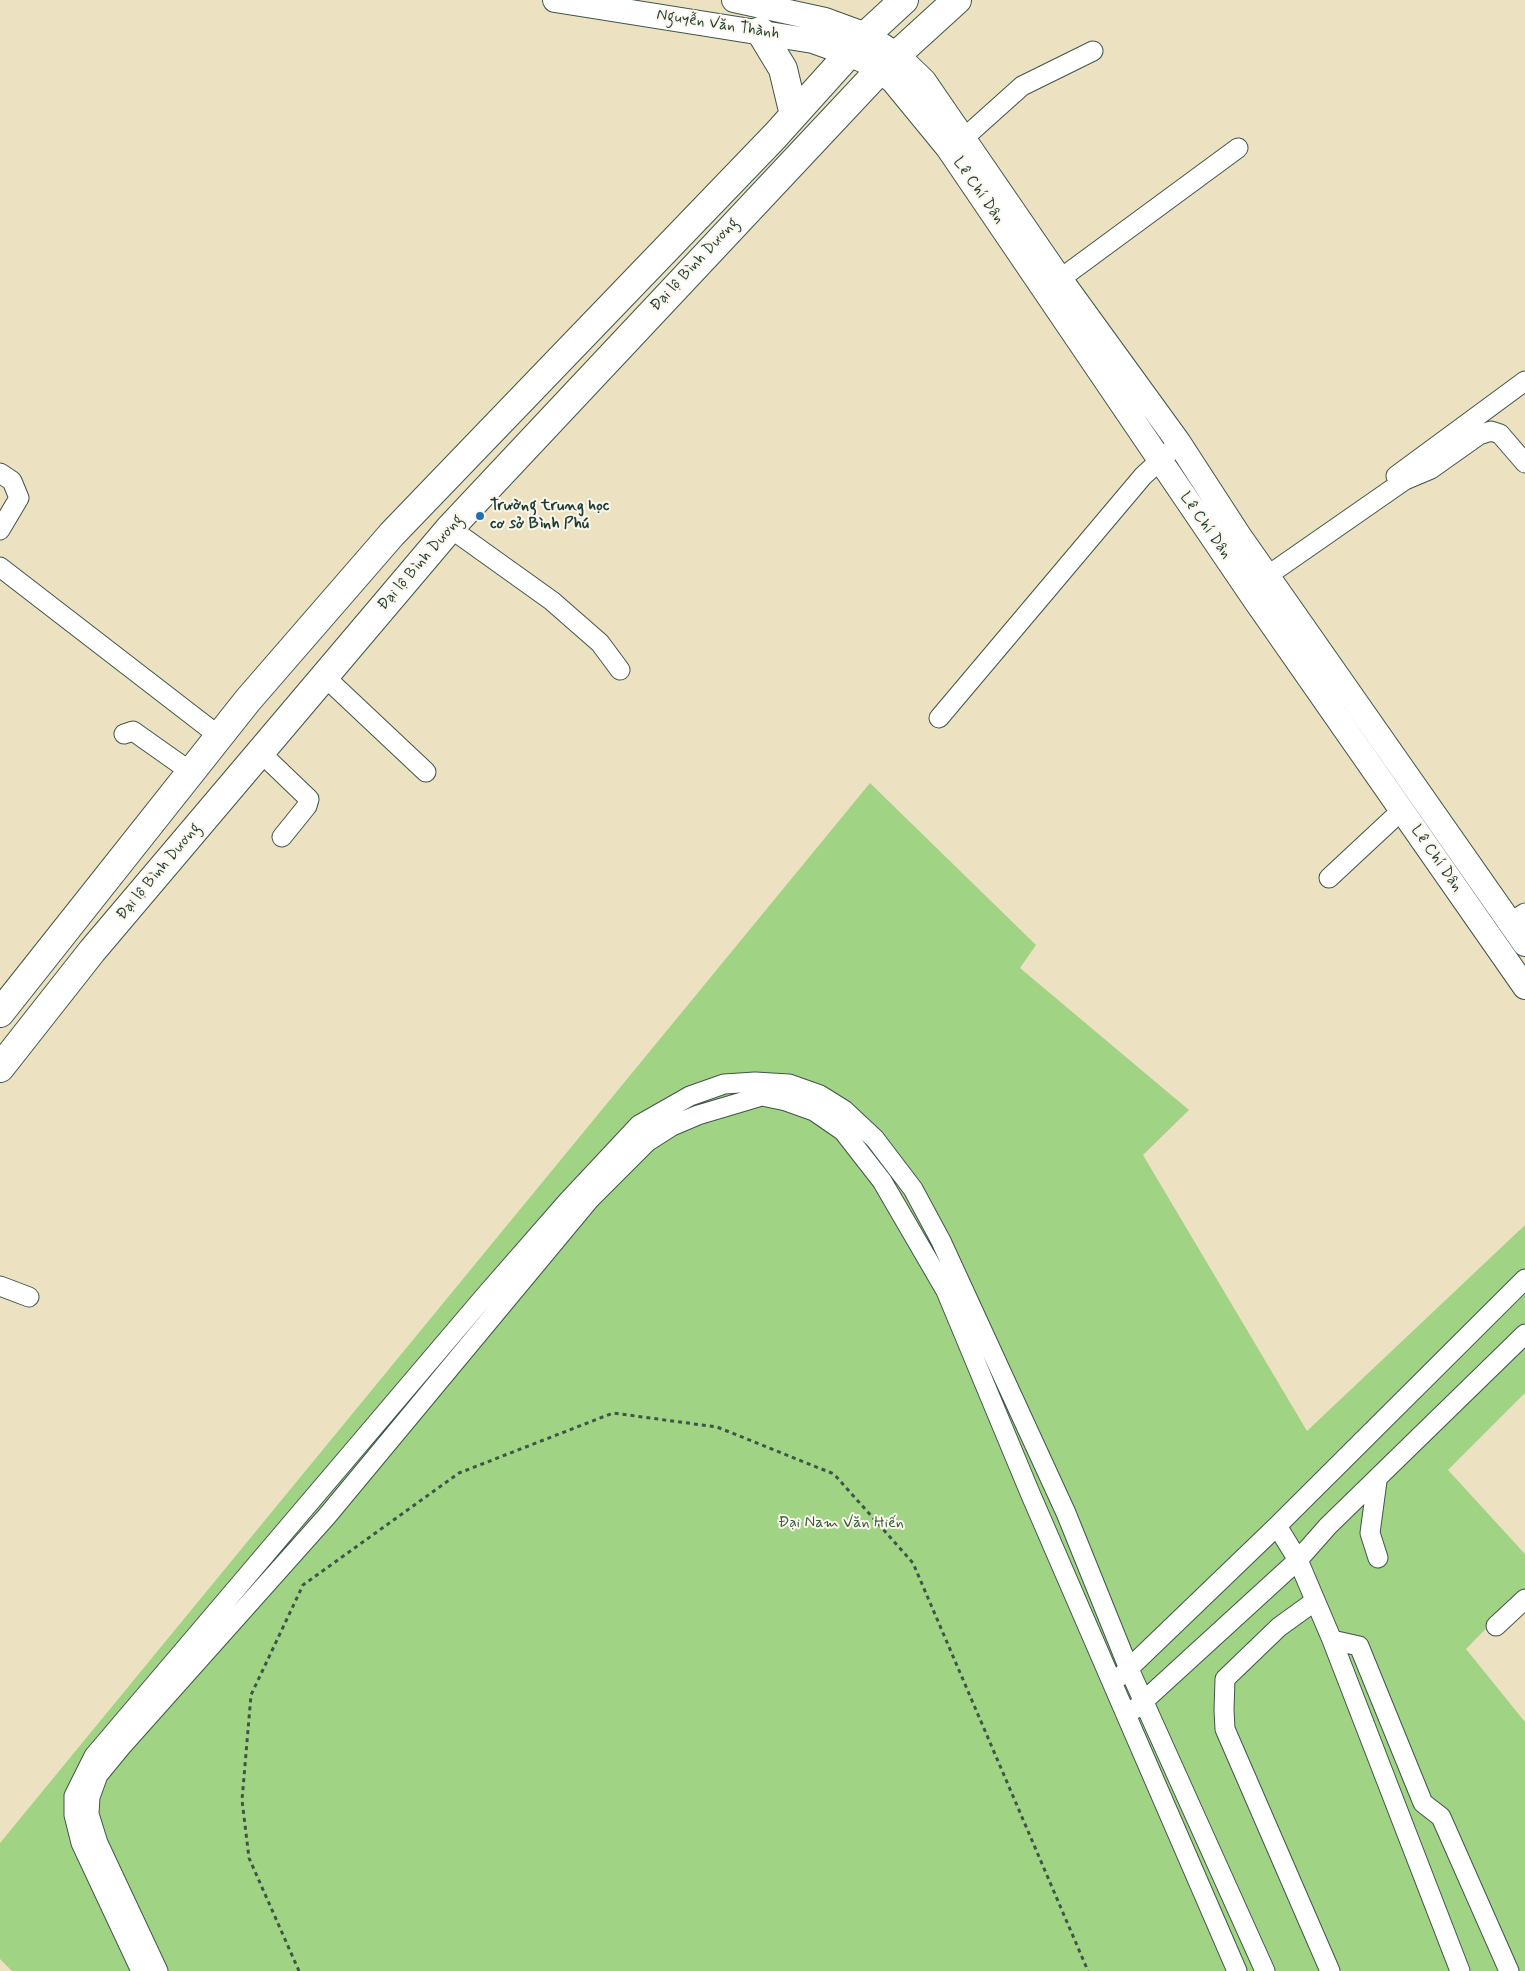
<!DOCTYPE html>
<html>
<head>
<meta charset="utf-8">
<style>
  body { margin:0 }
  canvas { display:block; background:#ece2c2 }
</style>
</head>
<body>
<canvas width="1525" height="1971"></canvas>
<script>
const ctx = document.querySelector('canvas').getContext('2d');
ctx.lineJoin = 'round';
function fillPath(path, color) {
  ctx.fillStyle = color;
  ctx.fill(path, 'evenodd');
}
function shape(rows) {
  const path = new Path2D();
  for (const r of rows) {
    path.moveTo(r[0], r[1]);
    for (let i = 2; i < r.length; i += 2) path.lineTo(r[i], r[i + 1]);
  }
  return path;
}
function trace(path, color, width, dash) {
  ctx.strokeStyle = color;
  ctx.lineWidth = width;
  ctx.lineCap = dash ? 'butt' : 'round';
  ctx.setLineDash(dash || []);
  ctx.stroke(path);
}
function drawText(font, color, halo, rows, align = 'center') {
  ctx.font = font + ' Mynerve,sans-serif';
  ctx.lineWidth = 4;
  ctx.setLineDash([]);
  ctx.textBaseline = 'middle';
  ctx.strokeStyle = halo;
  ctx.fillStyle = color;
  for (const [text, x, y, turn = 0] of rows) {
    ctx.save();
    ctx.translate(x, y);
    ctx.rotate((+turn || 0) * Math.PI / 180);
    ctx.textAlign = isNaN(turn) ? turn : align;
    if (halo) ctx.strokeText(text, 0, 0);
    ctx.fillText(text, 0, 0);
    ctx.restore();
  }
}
fillPath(shape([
  [870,783,1036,945,1020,968,1189,1110,1143,1155,1307,1431,1525,1225,1525,1393,1448,1470,1525,1554,1525,1589,1466,1649,1525,1722,1525,1971,12,1971,0,1959,0,1843]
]), '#a0d484');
const minor = shape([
  [964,138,1022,86,1093,51],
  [1060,279,1238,148],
  [0,473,12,481,19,498,0,530],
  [1396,476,1525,381],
  [450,528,552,601,600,643,620,670],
  [0,567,219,736],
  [1267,576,1405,480,1431,469,1479,435,1491,431,1500,434,1525,463],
  [324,676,426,772],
  [939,718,1143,476,1179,443],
  [124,734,133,731,191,772],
  [260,752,309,799,307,806,282,837],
  [1329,878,1402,810],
  [1509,923,1525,913],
  [0,1286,29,1297],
  [1377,1481,1370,1533,1378,1558],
  [1277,1526,1298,1560,1332,1640,1460,1971],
  [1315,1601,1279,1627,1225,1679,1224,1710,1225,1729,1330,1971],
  [1496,1626,1525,1599],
  [1332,1640,1359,1646,1423,1803,1441,1817,1509,1971],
  [1121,1676,1277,1526,1525,1279],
  [1135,1709,1298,1560,1328,1526,1525,1334],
  [141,1971,81,1843,74,1815,74,1796,94,1756,484,1297,567,1202,639,1125,690,1096,724,1084,755,1082,789,1084,820,1095,844,1110,875,1139,913,1189,941,1241,1066,1513,1129,1669,1265,1971],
  [158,1971,98,1843,89,1814,90,1797,98,1775,121,1747,327,1516,590,1199,647,1142,672,1126,698,1115,762,1096,786,1101,814,1111,843,1131,882,1181,946,1291,1030,1493,1237,1971]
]);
const major = shape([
  [555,0,813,41,849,54,871,64,893,81,948,148,1255,600,1525,987],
  [734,0,825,20,866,35,897,55,924,81,1060,279,1179,443,1240,537,1525,944]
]);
const highway = shape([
  [760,31,783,69,794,115],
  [0,1013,248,700,392,534,775,136,866,35,904,0],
  [0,1068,92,951,450,528,879,71,957,0]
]);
trace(minor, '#3e5649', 21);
trace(major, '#3e5649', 26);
trace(highway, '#3e5649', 30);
trace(shape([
  [299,1971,249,1858,242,1800,251,1695,303,1585,459,1473,613,1413,717,1427,834,1474,913,1563,1088,1971]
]), '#3e5649', 3, [4, 4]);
trace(minor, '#fff', 19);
trace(major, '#fff', 24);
trace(highway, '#fff', 28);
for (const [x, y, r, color] of [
  [480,516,5,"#1f6fb2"]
]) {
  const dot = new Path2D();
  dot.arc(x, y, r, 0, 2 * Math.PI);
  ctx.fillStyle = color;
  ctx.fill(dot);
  trace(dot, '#fbf7ec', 2);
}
drawText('16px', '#1f3d34', '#fbf7ec', [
  ["Nguyễn Văn Thành",718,25,9],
  ["Lê Chí Dân",978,191,55],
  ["Đại lộ Bình Dương",695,265,-47],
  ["Lê Chí Dân",1205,526,55],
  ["Đại lộ Bình Dương",421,563,-49],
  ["Lê Chí Dân",1436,859,55],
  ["Đại lộ Bình Dương",159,872,-50]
]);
drawText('bold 16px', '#1f3d34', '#fbf7ec', [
  ["Trường trung học",490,507],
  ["cơ sở Bình Phú",490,525]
], 'left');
drawText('16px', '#395b44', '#fbf7ec', [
  ["Đại Nam Văn Hiến",841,1524]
]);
</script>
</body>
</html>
